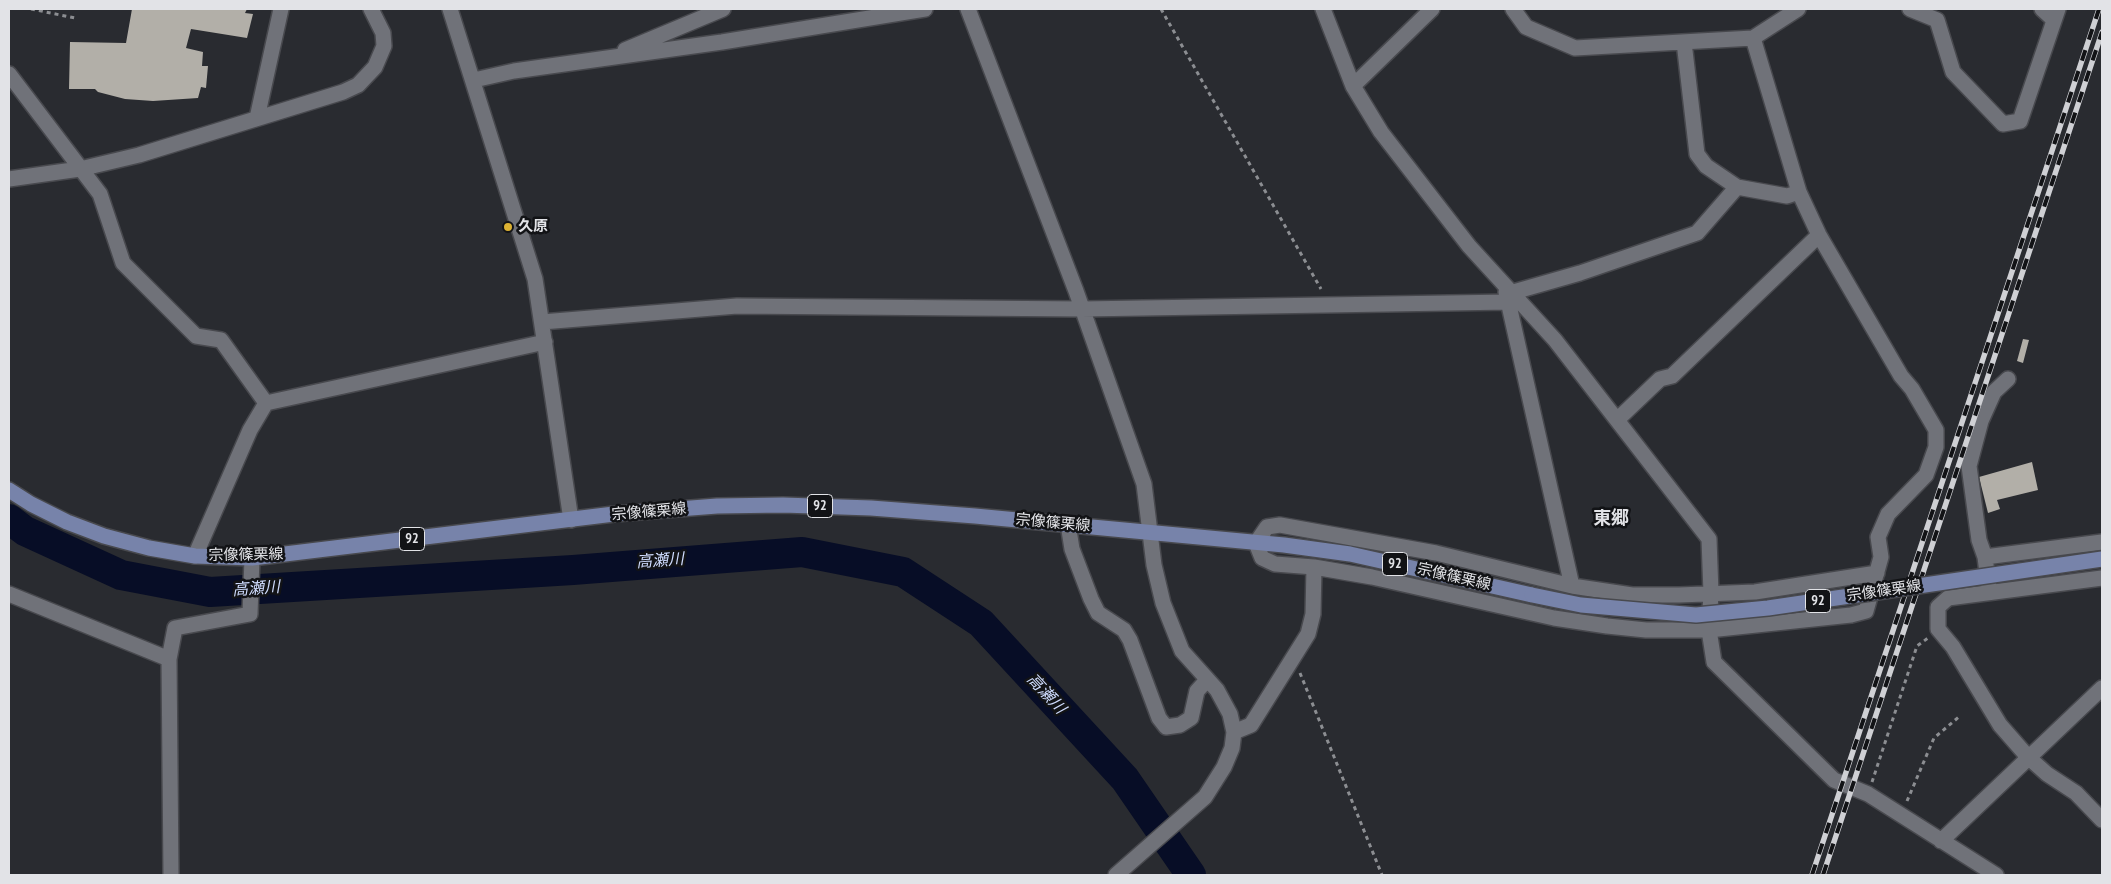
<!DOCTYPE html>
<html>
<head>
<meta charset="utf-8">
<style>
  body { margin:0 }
  #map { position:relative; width:2111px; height:884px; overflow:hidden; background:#292b30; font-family:"PT Sans Narrow",sans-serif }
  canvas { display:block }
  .frame { position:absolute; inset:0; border:10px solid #e2e3e7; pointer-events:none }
</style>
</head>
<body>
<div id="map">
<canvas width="2111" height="884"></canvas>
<div class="frame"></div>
</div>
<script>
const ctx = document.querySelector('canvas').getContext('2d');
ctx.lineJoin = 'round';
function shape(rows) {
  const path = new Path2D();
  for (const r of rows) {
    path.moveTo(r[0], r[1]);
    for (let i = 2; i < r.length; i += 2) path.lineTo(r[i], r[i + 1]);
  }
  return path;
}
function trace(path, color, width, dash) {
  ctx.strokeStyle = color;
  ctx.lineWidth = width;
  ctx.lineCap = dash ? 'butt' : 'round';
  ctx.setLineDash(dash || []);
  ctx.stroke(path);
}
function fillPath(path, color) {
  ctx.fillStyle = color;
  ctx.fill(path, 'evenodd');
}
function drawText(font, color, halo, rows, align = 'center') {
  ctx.font = font + ' "PT Sans Narrow","Noto Sans JP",sans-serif';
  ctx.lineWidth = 5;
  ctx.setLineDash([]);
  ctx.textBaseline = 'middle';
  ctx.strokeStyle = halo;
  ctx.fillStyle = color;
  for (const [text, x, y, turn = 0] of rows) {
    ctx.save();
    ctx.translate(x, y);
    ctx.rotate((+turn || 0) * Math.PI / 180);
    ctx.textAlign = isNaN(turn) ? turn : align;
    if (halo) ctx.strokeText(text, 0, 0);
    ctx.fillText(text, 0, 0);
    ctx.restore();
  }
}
trace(shape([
  [9,519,25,531,121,575,210,592,573,570,802,552,903,572,981,623,1125,779,1191,875]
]), '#070d26', 30);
fillPath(shape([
  [132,9,247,9,245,13,253,14,247,38,191,29,186,48,203,52,202,66,208,66,206,88,201,87,198,98,153,101,125,99,98,92,95,89,69,89,70,42,126,43],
  [2023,339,2029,340,2023,363,2017,361],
  [2032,462,2038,490,1997,500,2000,509,1988,513,1979,477]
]), '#b2afa8');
const minor = shape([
  [450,9,535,279,571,520],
  [968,9,1076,291,1144,484,1154,565,1163,603,1182,651,1217,690,1230,714,1234,732,1232,748,1224,767,1205,797,1116,875],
  [1323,9,1353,86,1381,132,1469,246,1555,340,1709,539,1711,593,1709,630,1714,662,1834,780,1868,794,1996,875],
  [1513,9,1526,27,1575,48,1753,38,1798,9],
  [1910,9,1937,20,1953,72,2003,124,2020,121,2058,9],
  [2042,9,2054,20],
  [1753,38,1799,192,1819,235,1901,376,1912,389,1936,430,1936,447,1926,475,1888,514,1878,537,1881,557,1866,611,1851,615,1709,630,1646,630,1607,626,1554,618,1372,577,1314,567,1275,564,1262,558,1256,543,1267,527,1280,525,1436,553,1572,586,1632,595,1679,595,1755,592,1877,573],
  [1684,42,1697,154,1706,166,1737,187],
  [625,50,723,9],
  [9,74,100,194,123,263,196,336,221,340,266,403],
  [474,80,514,71,722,42,925,9],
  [1353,86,1432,9],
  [257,118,281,9],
  [9,179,80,169,139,155,343,92,358,85,375,67,384,46,383,33,371,9],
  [1506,292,1572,586],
  [1510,293,1580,273,1697,233,1737,187,1787,196,1799,192],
  [542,322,737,306,1082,309,1509,302],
  [1618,419,1660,379,1672,376,1819,235],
  [1068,524,1072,549,1091,599,1098,613,1124,630,1130,640,1159,718,1166,727,1180,725,1191,718,1197,691,1207,680],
  [195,556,250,430,266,403,545,342],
  [1985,557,2102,542],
  [2102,578,1948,598,1938,607,1938,629,1953,647,2000,725,2028,757,2047,774,2076,793,2102,820],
  [1989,588,1985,557,1979,540,1969,466,1981,421,1994,392,2008,379],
  [9,594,169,659],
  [1234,732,1251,725,1308,634,1313,614,1314,567],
  [1941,841,2102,688],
  [171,875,169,659,175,628,250,614,252,558]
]);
const major = shape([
  [9,490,31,504,67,522,104,536,149,548,195,556,252,558,614,514,717,506,783,505,871,508,975,516,1284,545,1350,554,1532,595]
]);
trace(minor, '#48494e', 18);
trace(major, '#48494e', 18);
trace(shape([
  [31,9,75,18],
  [1161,9,1321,289],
  [1300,673,1382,875],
  [1872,782,1917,646,1928,638],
  [1907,801,1934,738,1960,716]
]), '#8c8e92', 3, [4, 4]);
trace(minor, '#707279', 15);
trace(major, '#7783aa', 15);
const rail = shape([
  [1812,875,2099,9],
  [1823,875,2102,32]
]);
trace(rail, '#cfd0d4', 5.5);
trace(rail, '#121316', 4, [11]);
const majorBridge = shape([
  [1532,595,1581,605,1696,615,1768,608,2102,559]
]);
trace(majorBridge, '#48494e', 18, []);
trace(majorBridge, '#7783aa', 15);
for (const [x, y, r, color] of [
  [508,227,5,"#dcb233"]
]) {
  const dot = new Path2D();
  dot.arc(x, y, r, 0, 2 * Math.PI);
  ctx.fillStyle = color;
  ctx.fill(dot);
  trace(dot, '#121316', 2);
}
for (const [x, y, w] of [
  [820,506,25],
  [412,539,25],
  [1395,564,25],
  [1818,601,25]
]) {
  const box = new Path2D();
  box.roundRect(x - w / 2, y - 11.5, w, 23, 4);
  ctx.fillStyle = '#121316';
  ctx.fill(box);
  trace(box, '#e2e3e7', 1);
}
drawText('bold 14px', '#e2e3e7', null, [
  ["92",820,506],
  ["92",412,539],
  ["92",1395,564],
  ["92",1818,601]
]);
drawText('bold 15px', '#e2e3e7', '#121316', [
  ["久原",518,227]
], 'left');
drawText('15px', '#e2e3e7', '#121316', [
  ["宗像篠栗線",649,512,-5],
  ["宗像篠栗線",1053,523,5],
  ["宗像篠栗線",246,555,-1],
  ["宗像篠栗線",1454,577,13],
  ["宗像篠栗線",1884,591,-8]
]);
drawText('italic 16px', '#cedbfd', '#121316', [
  ["高瀬川",660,561,-4],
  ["高瀬川",256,589,-4],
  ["高瀬川",1046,694,47]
]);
drawText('bold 18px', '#e2e3e7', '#121316', [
  ["東郷",1611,519]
]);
</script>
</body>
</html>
